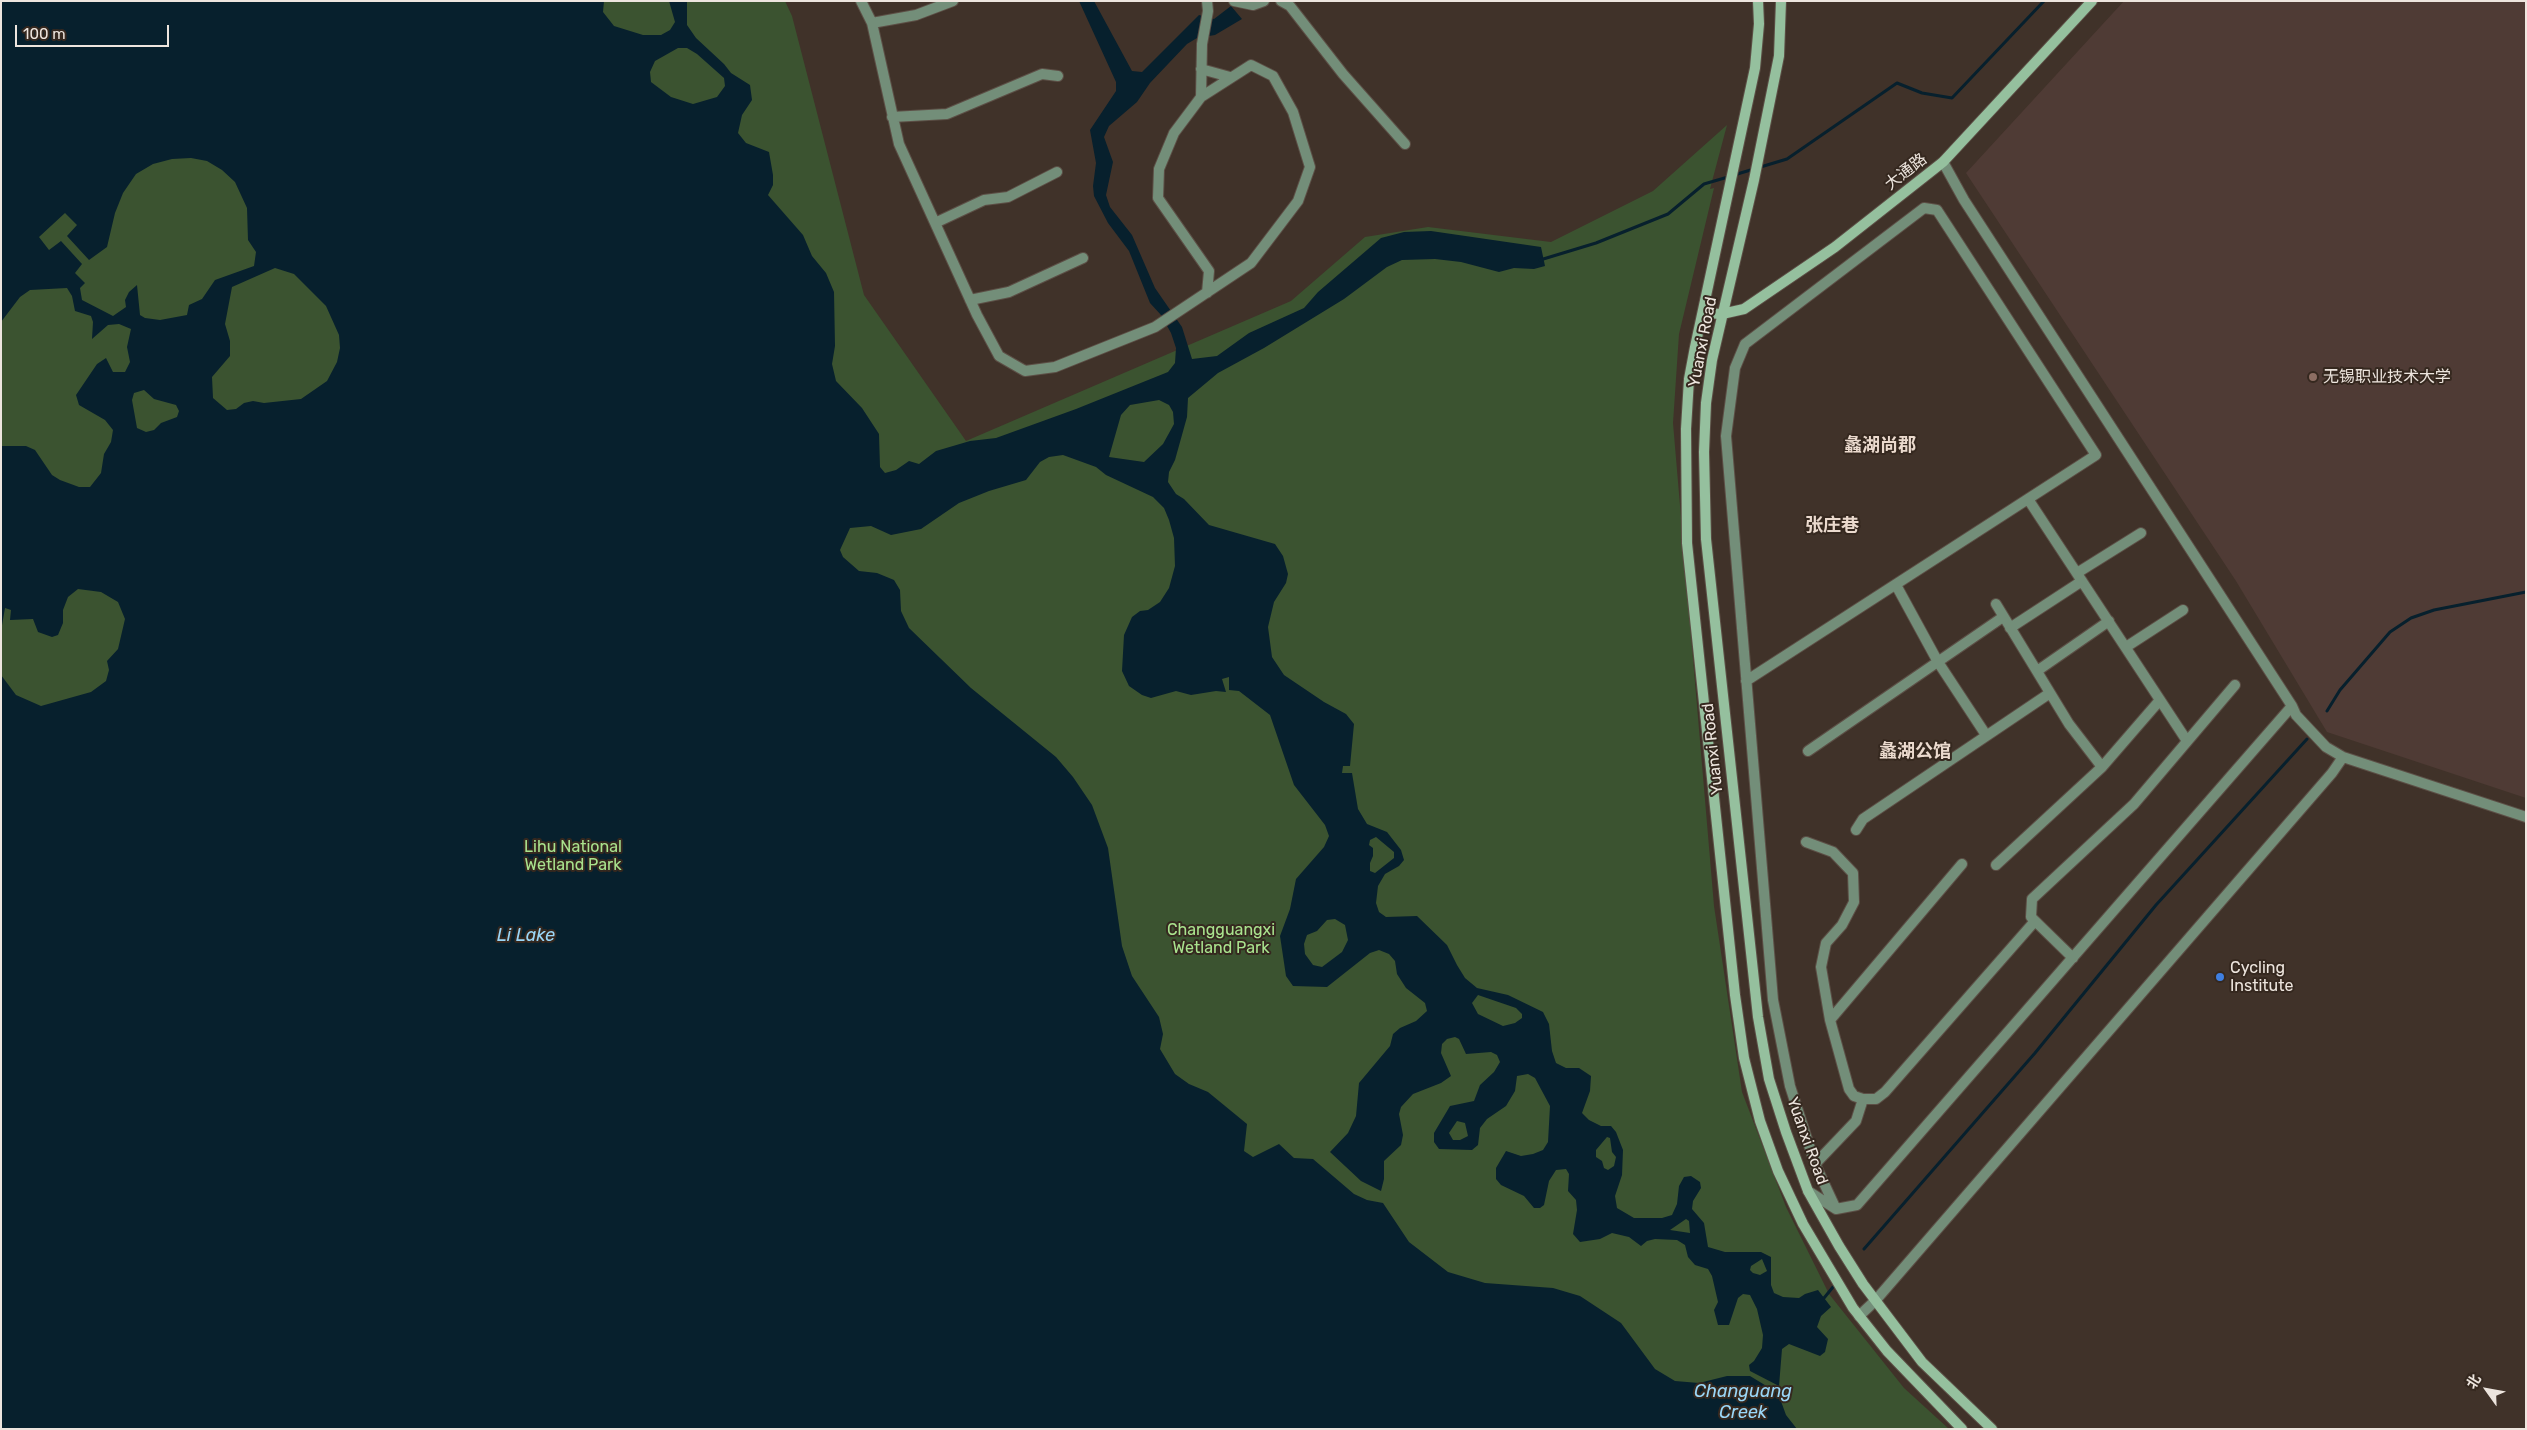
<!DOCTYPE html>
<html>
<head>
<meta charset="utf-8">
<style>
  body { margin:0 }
  #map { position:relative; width:2527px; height:1430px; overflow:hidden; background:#403229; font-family:Rubik,"Noto Sans SC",sans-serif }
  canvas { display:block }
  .frame { position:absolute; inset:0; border:2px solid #ede5de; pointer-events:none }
  .north { position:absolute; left:2462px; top:1365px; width:50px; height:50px; -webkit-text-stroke:4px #35281f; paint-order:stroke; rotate:302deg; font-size:14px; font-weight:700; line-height:20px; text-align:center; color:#ede5de }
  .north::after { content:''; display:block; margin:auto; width:18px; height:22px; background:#ede5de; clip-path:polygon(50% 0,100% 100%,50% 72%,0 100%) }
  .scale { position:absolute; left:15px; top:25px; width:154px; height:22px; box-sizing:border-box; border:2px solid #ede5de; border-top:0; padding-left:6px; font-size:15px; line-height:18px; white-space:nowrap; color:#ede5de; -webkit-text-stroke:4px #35281f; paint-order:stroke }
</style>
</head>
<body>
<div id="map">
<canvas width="2527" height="1430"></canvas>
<div class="frame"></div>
<div class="north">北</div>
<div class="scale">100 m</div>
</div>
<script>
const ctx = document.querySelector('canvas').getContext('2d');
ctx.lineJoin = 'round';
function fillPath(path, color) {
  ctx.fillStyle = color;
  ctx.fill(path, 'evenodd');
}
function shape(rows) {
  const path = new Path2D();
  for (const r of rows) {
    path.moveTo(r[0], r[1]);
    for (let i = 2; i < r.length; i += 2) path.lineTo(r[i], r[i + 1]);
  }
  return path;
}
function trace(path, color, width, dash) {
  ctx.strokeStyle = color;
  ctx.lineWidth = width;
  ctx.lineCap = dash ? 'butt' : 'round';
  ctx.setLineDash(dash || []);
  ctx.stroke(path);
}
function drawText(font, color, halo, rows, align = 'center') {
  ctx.font = font + ' Rubik,"Noto Sans SC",sans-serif';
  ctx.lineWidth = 4;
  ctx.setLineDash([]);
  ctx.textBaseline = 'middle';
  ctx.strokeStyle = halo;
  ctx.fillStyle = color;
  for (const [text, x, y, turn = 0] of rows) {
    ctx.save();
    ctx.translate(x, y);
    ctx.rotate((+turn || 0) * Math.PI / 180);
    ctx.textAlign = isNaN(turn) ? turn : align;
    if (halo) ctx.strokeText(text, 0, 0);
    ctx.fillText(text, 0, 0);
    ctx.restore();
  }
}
fillPath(shape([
  [2124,1,2526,1,2526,798,2327,732,2236,581,1966,173]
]), '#4f3b35');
fillPath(shape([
  [1,1,785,1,792,16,864,295,966,441,1291,301,1365,237,1428,227,1551,242,1653,191,1727,125,1710,189,1714,188,1679,334,1673,423,1714,906,1742,1092,1786,1207,1829,1294,1904,1388,1949,1429,1,1429]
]), '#3b5330');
fillPath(shape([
  [1,1,604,1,603,12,614,26,643,35,661,35,670,30,675,22,669,1,687,1,687,25,696,38,724,64,731,73,750,85,752,100,742,115,738,133,746,143,769,152,773,175,773,185,768,195,803,235,812,256,826,273,834,292,835,346,832,364,836,381,862,408,879,434,880,467,885,473,896,470,909,461,919,464,936,451,970,441,996,438,1076,409,1168,372,1175,363,1176,348,1171,333,1161,315,1150,303,1129,251,1108,223,1094,196,1093,186,1096,163,1090,130,1116,91,1116,82,1079,1,1094,1,1132,71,1142,72,1199,15,1214,19,1231,6,1242,19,1215,35,1197,38,1187,44,1150,83,1137,102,1109,126,1104,137,1113,162,1106,195,1110,207,1132,235,1155,288,1182,327,1192,359,1217,356,1249,333,1304,308,1318,292,1381,238,1404,232,1431,231,1541,247,1545,266,1534,269,1514,268,1499,272,1461,262,1435,259,1402,260,1387,267,1344,299,1264,348,1218,373,1188,398,1187,417,1175,460,1169,472,1168,482,1176,494,1184,499,1209,525,1275,544,1283,556,1288,574,1286,583,1274,602,1268,627,1272,657,1284,675,1324,702,1346,714,1354,724,1350,766,1343,766,1342,773,1352,773,1358,809,1367,824,1387,832,1401,850,1404,860,1399,866,1385,874,1378,886,1376,903,1379,912,1386,917,1417,916,1447,945,1457,965,1465,978,1477,988,1508,995,1543,1012,1549,1024,1552,1051,1556,1063,1566,1068,1579,1068,1591,1076,1590,1091,1582,1113,1589,1120,1601,1126,1611,1126,1616,1132,1623,1150,1622,1175,1615,1196,1617,1208,1634,1218,1662,1218,1672,1215,1677,1204,1679,1186,1684,1177,1691,1176,1700,1182,1701,1188,1693,1201,1692,1209,1704,1223,1708,1247,1725,1252,1761,1252,1771,1257,1771,1285,1774,1293,1783,1297,1799,1298,1805,1294,1818,1290,1831,1307,1821,1316,1817,1327,1828,1339,1825,1352,1820,1356,1789,1344,1782,1349,1779,1386,1750,1371,1749,1365,1754,1361,1762,1348,1763,1335,1757,1309,1750,1295,1743,1294,1738,1298,1729,1325,1718,1325,1714,1310,1718,1302,1712,1276,1708,1269,1695,1265,1688,1257,1685,1245,1677,1240,1655,1239,1647,1241,1641,1246,1629,1237,1612,1233,1600,1239,1580,1242,1573,1234,1577,1210,1576,1200,1568,1191,1569,1174,1566,1169,1556,1170,1549,1181,1544,1205,1540,1208,1534,1208,1524,1196,1501,1185,1496,1179,1496,1168,1506,1151,1521,1156,1533,1154,1543,1150,1548,1142,1550,1106,1535,1078,1528,1074,1517,1076,1515,1091,1506,1106,1487,1119,1480,1128,1478,1145,1472,1150,1439,1149,1434,1142,1434,1133,1450,1106,1474,1101,1480,1085,1494,1072,1500,1062,1497,1055,1491,1052,1466,1054,1459,1039,1455,1037,1447,1039,1442,1044,1441,1053,1451,1076,1441,1083,1413,1094,1401,1107,1399,1114,1403,1135,1401,1145,1384,1161,1384,1179,1381,1191,1361,1181,1330,1152,1348,1133,1356,1116,1359,1083,1390,1046,1393,1034,1400,1028,1416,1021,1427,1011,1425,1003,1406,988,1397,974,1395,961,1389,954,1379,950,1370,953,1327,987,1293,986,1286,976,1280,936,1290,909,1296,879,1324,847,1329,836,1325,825,1294,785,1270,715,1239,691,1229,690,1229,677,1222,679,1226,692,1216,691,1191,695,1176,691,1151,698,1142,695,1129,686,1122,671,1124,635,1132,617,1140,611,1148,610,1160,602,1169,588,1175,566,1174,538,1169,520,1164,508,1153,497,1106,475,1096,467,1063,455,1049,457,1040,462,1026,480,989,491,959,503,921,529,891,535,871,526,850,528,840,550,843,557,859,571,877,573,894,580,900,590,901,611,909,628,971,688,1056,757,1073,777,1092,805,1108,848,1122,946,1132,976,1159,1017,1163,1034,1160,1049,1175,1074,1189,1084,1208,1092,1247,1124,1244,1151,1253,1157,1279,1144,1294,1158,1313,1159,1354,1194,1367,1200,1383,1203,1409,1242,1448,1272,1485,1283,1553,1288,1580,1296,1621,1323,1655,1369,1675,1381,1699,1383,1727,1376,1750,1376,1778,1393,1786,1415,1797,1429,1,1429,1,675,16,695,41,706,91,692,106,681,109,670,107,661,118,649,125,619,118,602,101,592,78,589,68,597,63,610,63,623,58,635,52,637,38,632,33,619,10,620,11,610,5,608,1,631,1,446,26,446,35,450,52,475,60,480,79,487,90,487,101,473,104,454,111,442,113,430,105,420,79,405,76,395,97,364,106,358,113,372,125,372,130,362,127,347,131,329,119,324,108,325,92,339,93,322,91,316,75,311,72,296,67,288,30,290,20,297,1,322],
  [678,48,687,48,697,54,724,78,725,86,717,97,693,104,671,97,651,82,650,72,655,61],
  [191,158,207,161,222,170,235,182,247,208,248,240,256,252,254,266,215,280,202,299,189,305,187,315,160,320,145,318,140,315,137,285,129,292,125,300,126,307,113,316,82,300,80,288,85,283,75,273,82,264,61,241,49,250,39,237,65,213,77,225,67,236,89,260,107,247,115,213,123,193,136,174,153,164,172,159],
  [275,268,294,274,326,306,339,335,340,348,337,362,327,381,301,399,264,403,253,401,244,403,236,409,227,410,213,398,212,377,230,356,230,341,225,324,232,287],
  [144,390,154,399,176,405,179,411,177,417,161,423,154,430,146,432,137,428,132,400,134,393],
  [1159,400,1169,405,1173,412,1174,424,1163,444,1144,462,1109,457,1121,415,1130,405],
  [1376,837,1394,852,1394,858,1375,873,1370,871,1370,863,1373,856,1373,848,1369,845,1370,840],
  [1335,919,1345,925,1348,940,1342,952,1322,967,1313,965,1305,954,1304,944,1307,935,1317,931,1327,920],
  [1478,995,1516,1008,1522,1014,1522,1018,1515,1023,1503,1026,1478,1014,1472,1003],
  [1457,1121,1465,1123,1468,1136,1460,1140,1453,1140,1449,1133],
  [1607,1137,1610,1138,1612,1152,1616,1157,1614,1166,1608,1170,1604,1168,1602,1161,1596,1157,1596,1150],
  [1686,1219,1689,1221,1690,1233,1670,1230],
  [1762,1259,1767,1271,1760,1275,1753,1273,1750,1270,1751,1266]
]), '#07202d');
trace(shape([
  [1734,175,1787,159,1897,83,1922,93,1952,98,2044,1],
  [1540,260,1596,243,1668,214,1704,184,1728,177],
  [2327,711,2340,690,2390,632,2411,618,2434,610,2526,592],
  [1864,1249,2035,1053,2156,905,2307,739],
  [1824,1298,1833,1287]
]), '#07202d', 3);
const street = shape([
  [861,1,872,23,899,144,977,315,999,356,1025,371,1055,367,1155,327,1251,263,1298,201,1310,167,1293,112,1273,76,1251,65,1201,97],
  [1234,1,1253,5,1264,1],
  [1281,1,1290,6,1343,74,1405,144],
  [872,23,916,15,953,1],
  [1201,69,1230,77],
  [892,117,947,114,1042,74,1058,76],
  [935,223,984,200,1008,197,1057,172],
  [1207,293,1209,271,1158,198,1159,169,1174,133,1201,97,1202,44,1208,11,1207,1],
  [970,300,1009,292,1083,258],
  [2028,499,2187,741],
  [2077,573,2141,533],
  [1896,585,1938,662,1986,735],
  [1996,604,2069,724,2102,767],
  [2010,628,2082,581],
  [2126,647,2183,610],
  [2037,671,2109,621],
  [1746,681,2096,455,1937,210,1924,208,1745,344,1735,368,1726,436,1773,1000,1790,1086,1815,1164,1836,1209],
  [2292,706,2296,715,2326,747,2343,757,2526,817],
  [1808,751,2003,617],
  [1856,830,1863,819,2050,693],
  [1806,842,1833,852,1853,873,1854,902,1842,925,1826,943,1821,967,1830,1020,1849,1089,1854,1096,1863,1099,1876,1099,1885,1092,2035,921],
  [1996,865,2102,767,2160,700],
  [2073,958,2031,917,2032,899,2134,804,2235,685],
  [1830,1020,1962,864],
  [1815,1164,1856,1121,1863,1099],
  [1808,1191,1836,1209,1857,1205,2292,706,1964,200,1943,162],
  [1859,1316,1875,1301,2332,773,2343,757]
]);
const secondary = shape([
  [1758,1,1759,24,1755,68,1695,347,1689,379,1686,429,1687,543,1735,995,1744,1058,1760,1121,1778,1171,1803,1224,1853,1308,1887,1351,1962,1429],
  [1781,1,1779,56,1754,180,1712,360,1706,403,1704,452,1706,539,1758,1017,1769,1079,1786,1132,1808,1191,1839,1246,1863,1284,1922,1362,1992,1429],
  [1703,313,1722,314,1744,309,1835,247,1943,162,2092,1]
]);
trace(street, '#5c4f46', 12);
trace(secondary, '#5c4f46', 12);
trace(street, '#738e79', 10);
trace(secondary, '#95c09e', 10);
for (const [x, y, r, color] of [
  [2313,377,5,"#8d6e63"],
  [2220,977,5,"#3f7fe0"]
]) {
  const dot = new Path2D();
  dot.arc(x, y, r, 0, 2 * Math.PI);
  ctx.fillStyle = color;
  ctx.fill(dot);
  trace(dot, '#35281f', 2);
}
drawText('16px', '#ede5de', '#35281f', [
  ["大通路",1906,172,-38],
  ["Yuanxi Road",1703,342,-79],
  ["Yuanxi Road",1713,749,-96],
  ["Yuanxi Road",1807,1141,70]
]);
drawText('16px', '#ede5de', '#35281f', [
  ["无锡职业技术大学",2323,377],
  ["Cycling",2230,968],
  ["Institute",2230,986]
], 'left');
drawText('16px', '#a9e38e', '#35281f', [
  ["Lihu National",573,847],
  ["Wetland Park",573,865],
  ["Changguangxi",1221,930],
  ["Wetland Park",1221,948]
]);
drawText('bold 18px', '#ebdace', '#35281f', [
  ["蠡湖尚郡",1880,446],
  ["张庄巷",1832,526],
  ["蠡湖公馆",1915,752]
]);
drawText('italic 18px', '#9ad6f7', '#35281f', [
  ["Li Lake",526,936],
  ["Changuang",1743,1392],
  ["Creek",1743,1413]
]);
</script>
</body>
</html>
